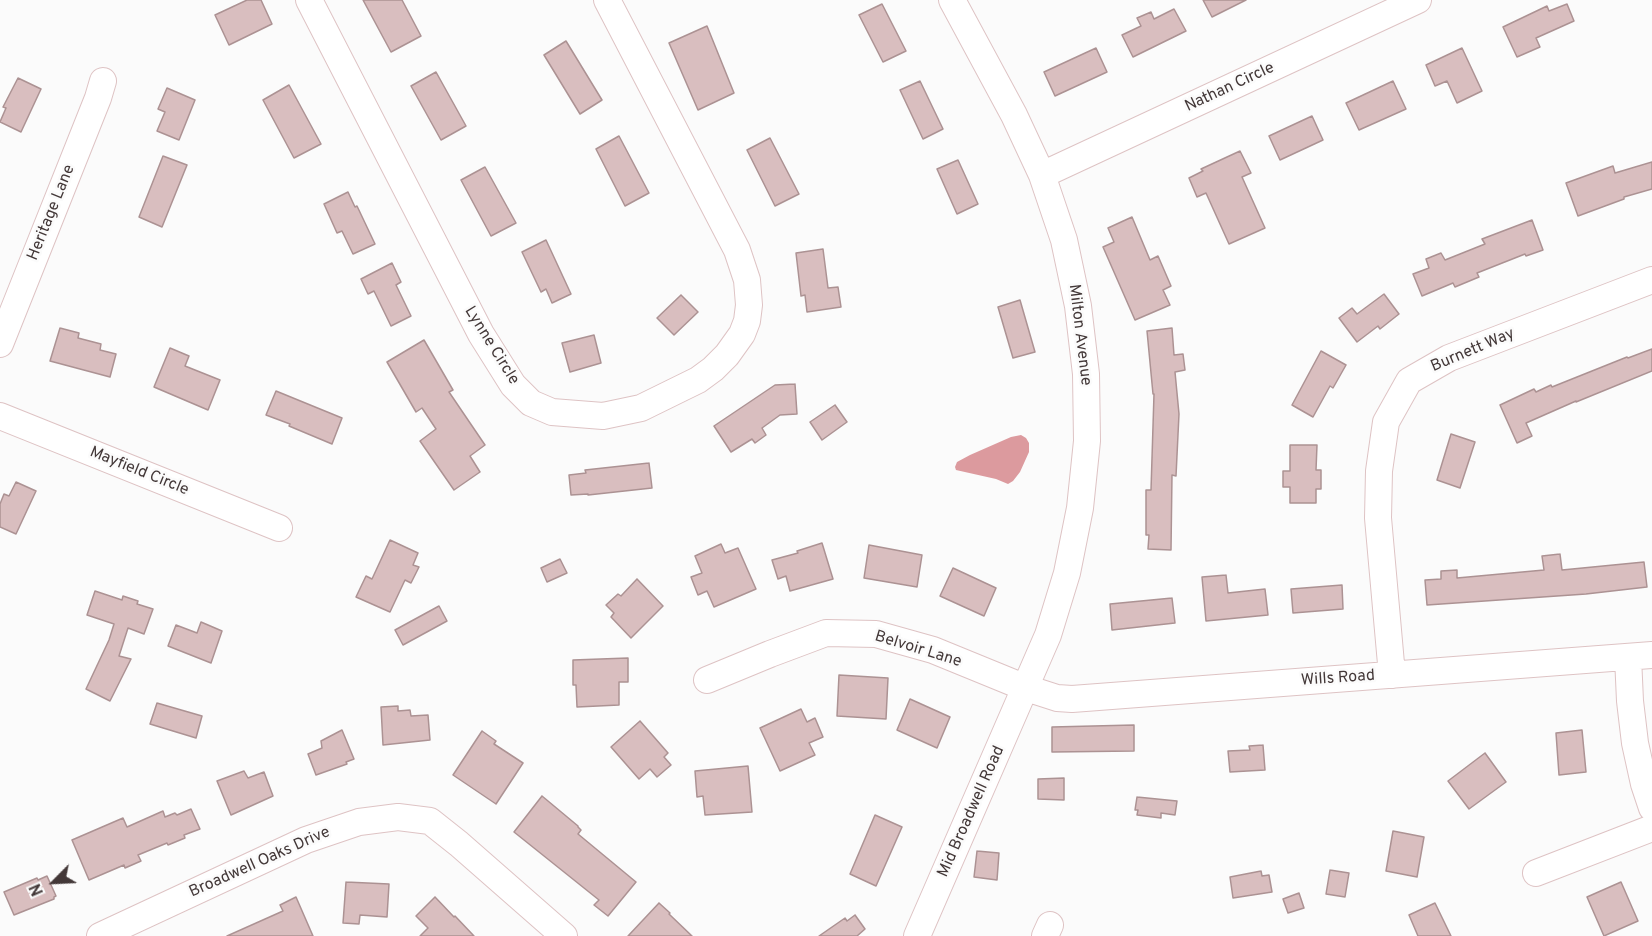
<!DOCTYPE html>
<html>
<head>
<meta charset="utf-8">
<style>
  body { margin:0 }
  #map { position:relative; width:1652px; height:936px; overflow:hidden; background:#fbfbfb; font-family:Overpass,sans-serif }
  canvas { display:block }
  .north { position:absolute; left:24px; top:852px; width:60px; height:60px; -webkit-text-stroke:4px #fbfbfb; paint-order:stroke; rotate:246deg; font-size:16px; font-weight:700; line-height:24px; text-align:center; color:#433838 }
  .north::after { content:''; display:block; margin:auto; width:21px; height:27px; background:#433838; clip-path:polygon(50% 0,100% 100%,50% 72%,0 100%) }
</style>
</head>
<body>
<div id="map">
<canvas width="1652" height="936"></canvas>
<div class="north">N</div>
</div>
<script>
const ctx = document.querySelector('canvas').getContext('2d');
ctx.lineJoin = 'round';
function fillPath(path, color) {
  ctx.fillStyle = color;
  ctx.fill(path, 'evenodd');
}
function shape(rows) {
  const path = new Path2D();
  for (const r of rows) {
    path.moveTo(r[0], r[1]);
    for (let i = 2; i < r.length; i += 2) path.lineTo(r[i], r[i + 1]);
  }
  return path;
}
function trace(path, color, width, dash) {
  ctx.strokeStyle = color;
  ctx.lineWidth = width;
  ctx.lineCap = dash ? 'butt' : 'round';
  ctx.setLineDash(dash || []);
  ctx.stroke(path);
}
function drawText(font, color, halo, rows, align = 'center') {
  ctx.font = font + ' Overpass,sans-serif';
  ctx.lineWidth = 5;
  ctx.setLineDash([]);
  ctx.textBaseline = 'middle';
  ctx.strokeStyle = halo;
  ctx.fillStyle = color;
  for (const [text, x, y, turn = 0] of rows) {
    ctx.save();
    ctx.translate(x, y);
    ctx.rotate((+turn || 0) * Math.PI / 180);
    ctx.textAlign = isNaN(turn) ? turn : align;
    if (halo) ctx.strokeText(text, 0, 0);
    ctx.fillText(text, 0, 0);
    ctx.restore();
  }
}
fillPath(shape([
  [1021,435,1026,438,1029,443,1029,452,1020,472,1013,481,1008,484,996,479,956,470,955,467,957,462,970,455,1011,437]
]), '#dc9a9e');
const building = shape([
  [247,0,261,0,272,24,229,45,215,15,247,0],
  [363,0,402,0,421,36,391,52,363,0],
  [1203,0,1246,0,1212,17,1203,0],
  [882,4,906,51,883,62,859,15,882,4],
  [1567,4,1574,21,1536,38,1540,47,1517,57,1503,27,1547,6,1549,11,1567,4],
  [1174,9,1186,31,1133,57,1122,35,1141,26,1137,18,1151,12,1154,19,1174,9],
  [707,26,734,93,698,110,669,43,707,26],
  [566,41,602,100,580,114,544,55,566,41],
  [1096,48,1107,72,1055,96,1044,72,1096,48],
  [1462,48,1482,91,1457,103,1447,81,1435,86,1426,65,1462,48],
  [436,72,466,126,441,140,411,86,436,72],
  [18,78,41,89,21,132,0,122,6,108,3,107,18,78],
  [920,81,943,129,923,139,900,90,920,81],
  [1393,81,1406,109,1359,130,1346,103,1393,81],
  [289,85,321,144,294,158,263,100,289,85],
  [167,88,195,100,179,140,157,131,165,112,158,109,167,88],
  [1312,116,1323,140,1280,160,1269,136,1312,116],
  [619,136,649,193,625,206,596,149,619,136],
  [770,138,799,194,775,206,747,150,770,138],
  [1240,151,1251,173,1242,177,1265,228,1229,244,1206,193,1197,197,1189,178,1203,171,1201,169,1240,151],
  [163,156,187,165,162,227,139,217,163,156],
  [958,160,978,204,957,214,937,169,958,160],
  [1652,162,1652,189,1624,197,1624,199,1578,216,1566,183,1613,166,1615,173,1652,162],
  [485,167,516,223,491,236,461,180,485,167],
  [348,192,355,207,357,206,375,244,353,254,342,231,337,233,324,204,348,192],
  [1132,217,1150,260,1158,256,1171,286,1163,290,1170,305,1135,320,1103,247,1114,242,1108,228,1132,217],
  [1532,220,1543,250,1526,256,1525,254,1477,273,1479,277,1455,287,1453,283,1422,296,1413,274,1429,268,1426,259,1441,253,1445,260,1485,244,1482,239,1532,220],
  [546,240,571,294,552,303,546,289,541,292,522,252,546,240],
  [823,249,828,288,838,287,841,307,807,312,805,295,801,296,796,253,823,249],
  [392,263,401,282,396,285,411,316,391,326,374,291,368,294,361,279,392,263],
  [1384,294,1399,314,1380,329,1378,326,1357,342,1339,318,1352,308,1357,314,1384,294],
  [681,295,698,312,674,335,657,318,681,295],
  [1020,300,1035,352,1013,358,998,307,1020,300],
  [60,328,79,333,78,338,101,344,100,350,116,354,110,377,50,361,60,328],
  [1172,328,1174,355,1183,354,1185,370,1175,372,1179,414,1176,476,1172,475,1171,550,1148,549,1149,535,1146,535,1146,490,1151,490,1154,394,1153,394,1147,331,1172,328],
  [594,335,601,363,570,372,562,343,594,335],
  [424,340,453,390,449,392,485,445,470,456,480,472,454,490,420,441,436,429,422,408,416,412,387,362,424,340],
  [170,348,189,356,185,366,220,380,208,410,154,387,170,348],
  [1652,349,1652,371,1576,402,1576,401,1526,423,1532,436,1517,443,1500,405,1534,389,1536,392,1551,385,1552,387,1627,357,1628,358,1652,349],
  [1321,351,1346,365,1333,388,1330,386,1313,417,1292,405,1321,351],
  [795,384,797,414,780,415,762,428,766,435,755,443,752,439,731,452,714,426,775,385,795,384],
  [276,391,342,418,332,444,289,426,290,424,266,415,276,391],
  [835,405,847,422,822,440,810,422,835,405],
  [1451,434,1475,442,1460,488,1437,480,1451,434],
  [1290,445,1317,445,1316,470,1321,470,1321,489,1316,489,1316,503,1290,503,1290,487,1283,487,1283,471,1290,471,1290,445],
  [649,463,652,488,588,495,588,494,571,495,569,475,586,473,585,470,649,463],
  [16,482,36,491,16,534,0,527,0,504,4,494,9,496,16,482],
  [390,540,418,553,413,565,419,567,411,583,405,580,390,612,356,597,366,576,372,579,390,540],
  [822,543,833,579,790,591,786,576,778,579,772,560,798,553,797,551,822,543],
  [721,544,725,553,738,548,756,589,714,607,707,591,698,595,691,577,702,573,695,556,721,544],
  [869,545,922,555,917,587,864,578,869,545],
  [1560,554,1562,570,1644,562,1647,587,1586,594,1427,605,1425,580,1441,579,1441,571,1457,570,1457,578,1544,570,1542,556,1560,554],
  [560,559,567,573,547,582,541,568,560,559],
  [953,568,996,588,984,616,940,596,953,568],
  [1226,575,1228,593,1265,589,1268,615,1206,621,1202,577,1226,575],
  [637,579,663,606,631,638,611,617,614,613,606,605,618,594,621,596,637,579],
  [1342,585,1343,609,1293,613,1291,589,1342,585],
  [95,591,122,600,123,596,138,601,137,604,153,609,144,634,128,628,119,656,131,659,110,701,86,689,109,640,114,624,87,615,95,591],
  [1172,598,1175,623,1112,630,1110,604,1172,598],
  [439,606,447,621,403,645,395,630,439,606],
  [201,622,222,631,211,663,168,646,176,625,197,633,201,622],
  [628,658,628,682,619,682,619,705,577,707,576,685,573,685,573,660,628,658],
  [839,675,888,678,886,719,837,716,839,675],
  [910,699,950,717,937,748,897,730,910,699],
  [157,703,202,716,196,738,150,724,157,703],
  [398,706,398,711,410,710,411,716,428,715,430,740,383,745,381,707,398,706],
  [801,709,807,722,815,718,823,737,809,743,815,755,780,771,760,728,801,709],
  [640,721,668,753,664,757,671,765,657,777,650,769,639,779,611,747,640,721],
  [1134,725,1134,751,1052,752,1052,727,1134,725],
  [342,730,354,759,346,762,347,764,316,775,308,754,322,748,321,741,342,730],
  [1582,730,1586,772,1559,775,1556,733,1582,730],
  [482,731,496,741,494,744,523,763,496,804,453,775,482,731],
  [1263,745,1265,770,1230,772,1228,751,1250,750,1249,746,1263,745],
  [1485,753,1506,782,1469,809,1448,781,1485,753],
  [748,766,752,812,705,815,703,796,697,797,695,771,748,766],
  [244,771,248,778,264,772,273,796,231,815,217,781,244,771],
  [1064,778,1064,800,1038,799,1038,779,1064,778],
  [542,796,578,826,578,827,581,830,578,834,636,882,608,916,594,905,599,900,514,832,542,796],
  [1137,797,1177,801,1175,815,1161,813,1161,818,1137,815,1138,810,1135,810,1137,797],
  [191,809,200,829,184,835,185,838,168,845,167,843,138,855,141,861,125,868,124,865,89,880,72,840,123,818,127,827,163,811,165,817,175,813,177,815,191,809],
  [875,815,902,827,876,886,850,874,875,815],
  [1393,831,1424,837,1417,877,1386,871,1393,831],
  [977,851,999,853,997,880,974,877,977,851],
  [1330,870,1349,873,1345,897,1326,894,1330,870],
  [1261,871,1262,876,1269,875,1272,892,1233,898,1230,877,1261,871],
  [47,876,56,896,54,897,54,899,14,915,4,892,37,878,38,880,47,876],
  [346,882,389,884,387,917,360,915,359,924,343,923,346,882],
  [1621,882,1638,921,1604,936,1587,897,1621,882],
  [1299,893,1304,908,1288,913,1283,899,1299,893],
  [296,897,313,936,227,936,283,911,280,905,296,897],
  [435,897,454,917,455,916,474,936,420,936,428,928,416,916,435,897],
  [659,903,670,913,669,914,692,936,628,936,659,903],
  [1435,903,1451,936,1418,936,1409,915,1435,903],
  [855,915,865,929,857,936,819,936,845,918,847,921,855,915]
]);
fillPath(building, '#d9bebf');
trace(building, '#ac9293', 1.5);
const minor = shape([
  [309,0,481,334,513,385,531,403,552,412,603,416,641,408,698,380,713,369,727,355,742,334,747,321,749,305,747,280,737,250,607,0],
  [1042,175,1418,0],
  [0,344,98,98,103,81],
  [0,416,279,528],
  [1628,657,1630,701,1635,743,1644,784,1652,808],
  [1392,675,1378,518,1379,471,1386,422,1409,381,1449,358,1652,280],
  [707,680,770,654,826,633,876,634,933,650,1026,688,1057,698,1072,699,1652,655],
  [1536,873,1652,828],
  [100,936,306,840,359,822,398,817,430,821,459,844,564,936],
  [917,936,1048,635,1067,573,1080,508,1087,441,1086,374,1078,306,1064,240,1042,175,1014,115,952,0],
  [1045,936,1050,925]
]);
trace(minor, '#dec3c4', 28);
trace(minor, '#fff', 26);
drawText('16px', '#433838', '#fbfbfb', [
  ["Nathan Circle",1230,88,-25],
  ["Heritage Lane",52,213,-68],
  ["Milton Avenue",1079,335,83],
  ["Lynne Circle",491,346,58],
  ["Burnett Way",1473,351,-23],
  ["Mayfield Circle",139,472,22],
  ["Belvoir Lane",918,650,17],
  ["Wills Road",1338,679,-4],
  ["Mid Broadwell Road",972,812,-66],
  ["Broadwell Oaks Drive",260,863,-24]
]);
</script>
</body>
</html>
